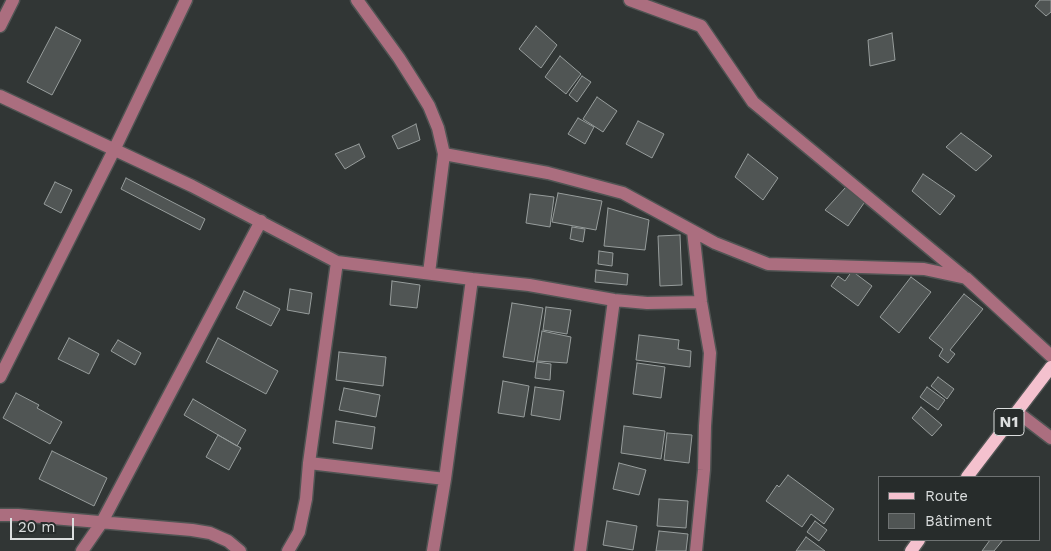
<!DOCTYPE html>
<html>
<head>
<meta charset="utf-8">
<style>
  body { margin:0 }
  #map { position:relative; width:1051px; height:551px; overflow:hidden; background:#313635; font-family:"Work Sans",sans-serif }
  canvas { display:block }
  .legend { position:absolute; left:878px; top:476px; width:162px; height:65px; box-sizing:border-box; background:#272c2b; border:1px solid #6f7373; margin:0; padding:6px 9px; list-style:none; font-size:15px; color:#dbdede }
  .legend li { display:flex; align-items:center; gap:10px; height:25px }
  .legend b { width:25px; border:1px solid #6f7373 }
  .scale { position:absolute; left:10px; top:518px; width:64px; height:22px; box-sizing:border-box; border:2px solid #dbdede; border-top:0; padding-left:6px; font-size:15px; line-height:18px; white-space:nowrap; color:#dbdede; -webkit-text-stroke:4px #272c2b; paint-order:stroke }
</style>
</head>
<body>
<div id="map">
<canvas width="1051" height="551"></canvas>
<ul class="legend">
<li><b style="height:6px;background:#f4c1ce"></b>Route</li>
<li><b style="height:14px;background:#505554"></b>Bâtiment</li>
</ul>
<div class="scale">20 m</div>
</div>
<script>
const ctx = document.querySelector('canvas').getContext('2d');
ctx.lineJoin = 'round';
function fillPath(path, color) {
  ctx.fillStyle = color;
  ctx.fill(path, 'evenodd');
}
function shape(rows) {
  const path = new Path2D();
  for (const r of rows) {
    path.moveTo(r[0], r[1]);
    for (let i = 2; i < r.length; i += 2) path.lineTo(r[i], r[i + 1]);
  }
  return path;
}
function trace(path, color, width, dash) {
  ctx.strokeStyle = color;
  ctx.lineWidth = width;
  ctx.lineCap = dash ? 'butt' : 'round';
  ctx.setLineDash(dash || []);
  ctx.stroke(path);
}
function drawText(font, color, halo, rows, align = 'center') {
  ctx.font = font + ' "Work Sans",sans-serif';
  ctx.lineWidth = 4;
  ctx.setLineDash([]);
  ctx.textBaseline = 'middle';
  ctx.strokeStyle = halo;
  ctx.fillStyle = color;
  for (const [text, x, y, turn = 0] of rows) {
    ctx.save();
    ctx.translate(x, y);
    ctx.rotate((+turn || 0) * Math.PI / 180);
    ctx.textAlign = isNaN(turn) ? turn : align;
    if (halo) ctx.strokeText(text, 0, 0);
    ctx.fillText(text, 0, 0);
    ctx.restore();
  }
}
const building = shape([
  [1040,0,1051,0,1051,12,1046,16,1035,6,1040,0],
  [536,26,557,45,541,68,519,49,536,26],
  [56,27,81,40,52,95,27,82,56,27],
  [892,33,895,60,870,66,868,40,892,33],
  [560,56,581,74,566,94,545,77,560,56],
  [582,76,591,82,577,102,569,95,582,76],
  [597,97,617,111,603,132,583,119,597,97],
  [578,118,594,127,585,144,568,134,578,118],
  [638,121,664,134,652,158,626,144,638,121],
  [416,124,420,140,398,149,392,136,416,124],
  [961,133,992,156,976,171,946,147,961,133],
  [359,144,365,157,345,169,335,154,359,144],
  [748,154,778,178,763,200,735,177,748,154],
  [923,174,955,196,940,215,912,191,923,174],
  [126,178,205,219,200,230,121,189,126,178],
  [55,182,72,190,61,213,44,204,55,182],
  [846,187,864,203,848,226,825,210,846,187],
  [558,193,602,201,596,230,552,222,558,193],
  [530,194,554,197,550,227,526,223,530,194],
  [608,208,649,220,645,250,604,246,608,208],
  [572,227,585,229,583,242,570,239,572,227],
  [680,235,682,285,660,286,658,236,680,235],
  [599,251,613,253,612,266,598,264,599,251],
  [596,270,628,274,627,285,595,282,596,270],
  [852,271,872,286,858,306,831,286,838,276,845,281,852,271],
  [911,277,931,292,899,333,880,317,911,277],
  [392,281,420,285,417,308,390,305,392,281],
  [290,289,312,293,309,314,287,310,290,289],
  [244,291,280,309,271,326,236,308,244,291],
  [964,294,983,309,950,350,955,354,948,363,939,356,943,349,929,338,964,294],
  [512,303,543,308,534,362,503,357,512,303],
  [546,307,571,310,567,334,543,330,546,307],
  [542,331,571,337,567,363,537,361,542,331],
  [639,335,679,340,678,349,691,351,690,367,636,360,639,335],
  [69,338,99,354,89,374,58,359,69,338],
  [218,338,278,371,266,394,206,362,218,338],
  [118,340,141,353,135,365,111,351,118,340],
  [339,352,386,357,383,386,336,380,339,352],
  [537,362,551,364,550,380,535,378,537,362],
  [637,363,665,367,661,398,633,394,637,363],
  [938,377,954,389,947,399,931,386,938,377],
  [503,381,529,386,524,417,498,413,503,381],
  [535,387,564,391,560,420,531,415,535,387],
  [927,387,945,400,938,410,920,397,927,387],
  [344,388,380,395,376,417,339,410,344,388],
  [16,393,39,405,37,408,62,422,50,444,3,418,16,393],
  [193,399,246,430,237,446,184,415,193,399],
  [921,407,942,425,932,436,912,418,921,407],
  [336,421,375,427,372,449,333,443,336,421],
  [624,426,665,431,661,459,621,453,624,426],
  [667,433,692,435,689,463,664,460,667,433],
  [218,435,241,448,229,470,206,457,218,435],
  [52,451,107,478,94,506,39,479,52,451],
  [619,463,646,470,639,495,613,489,619,463],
  [788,475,834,509,824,524,811,514,802,527,766,501,777,485,779,487,788,475],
  [659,499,688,501,686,528,657,526,659,499],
  [607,521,637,526,633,550,603,545,607,521],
  [815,521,827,530,819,541,807,532,815,521],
  [659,531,688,534,686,551,656,551,659,531],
  [806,537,825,551,796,551,806,537],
  [990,540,1003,540,994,551,982,551,990,540]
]);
fillPath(building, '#505554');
trace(building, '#979d9c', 1);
const minor = shape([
  [357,0,399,58,418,88,429,106,438,128,444,154,429,273],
  [630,0,701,26,753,102,963,276],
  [0,26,13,0],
  [0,96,192,186,337,262,472,279,529,285,614,300,647,303,701,302],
  [444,154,548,173,623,193,715,243,768,264,924,269,966,278,1051,356],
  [693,231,701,302,710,353,705,426,704,470,696,551],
  [0,377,114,150,186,0],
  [1017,412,1051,438],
  [309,463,445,479],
  [0,515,18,515,192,530,210,533,228,541,240,551],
  [82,551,102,522,261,221],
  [288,551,299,532,306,499,309,463,337,262],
  [433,551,445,479,472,279],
  [580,551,614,300]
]);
const major = shape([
  [967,477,1051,367],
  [911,551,919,540]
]);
trace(minor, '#505453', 15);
trace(major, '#505453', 15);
trace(minor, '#ab6e7f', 12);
trace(major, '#f4c1ce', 12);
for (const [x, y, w] of [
  [1009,422,30]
]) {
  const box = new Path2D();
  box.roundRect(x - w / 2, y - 13.5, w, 27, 4);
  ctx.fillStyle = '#272c2b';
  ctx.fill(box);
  trace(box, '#dbdede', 1);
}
drawText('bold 16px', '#dbdede', null, [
  ["N1",1009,422]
]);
</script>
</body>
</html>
